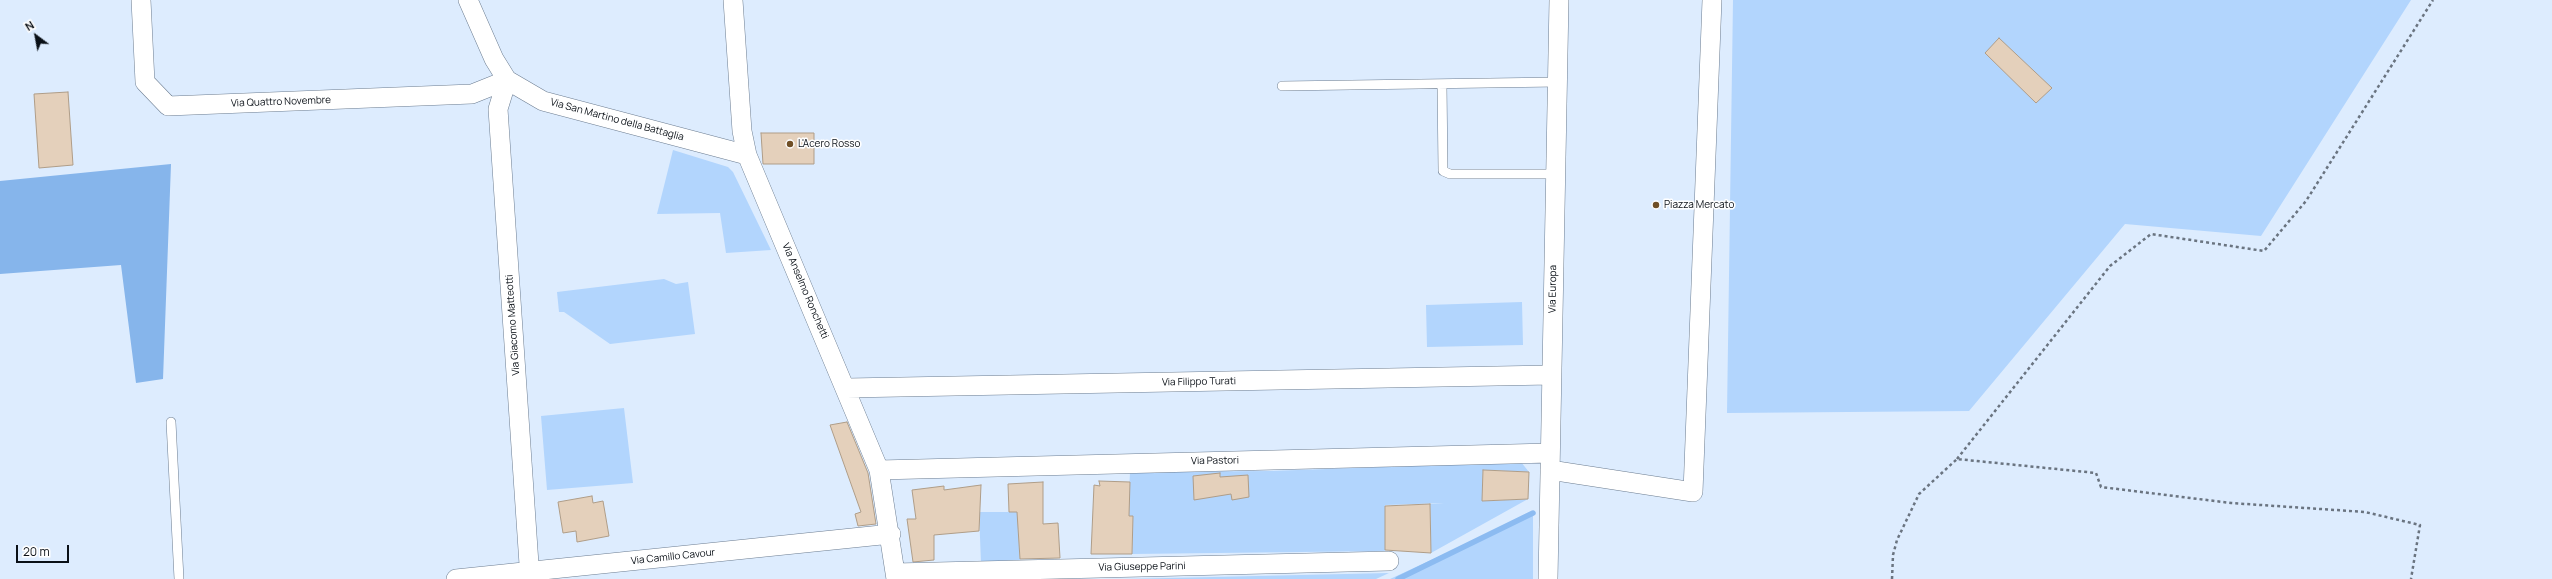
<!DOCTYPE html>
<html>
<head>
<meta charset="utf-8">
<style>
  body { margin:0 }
  #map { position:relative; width:2552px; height:579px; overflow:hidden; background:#ddecfe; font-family:Manrope,sans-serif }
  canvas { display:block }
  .north { position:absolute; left:16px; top:16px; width:40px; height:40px; -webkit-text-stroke:3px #fff; paint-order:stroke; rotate:328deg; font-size:11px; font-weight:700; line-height:16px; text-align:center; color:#0a1017 }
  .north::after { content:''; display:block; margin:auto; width:14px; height:18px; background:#0a1017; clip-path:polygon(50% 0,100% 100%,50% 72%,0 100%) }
  .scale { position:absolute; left:16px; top:545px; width:53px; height:18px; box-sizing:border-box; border:2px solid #0a1017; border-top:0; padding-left:5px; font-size:12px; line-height:14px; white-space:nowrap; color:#0a1017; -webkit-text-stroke:3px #fff; paint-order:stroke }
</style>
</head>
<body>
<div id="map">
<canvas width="2552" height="579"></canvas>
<div class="north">N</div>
<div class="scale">20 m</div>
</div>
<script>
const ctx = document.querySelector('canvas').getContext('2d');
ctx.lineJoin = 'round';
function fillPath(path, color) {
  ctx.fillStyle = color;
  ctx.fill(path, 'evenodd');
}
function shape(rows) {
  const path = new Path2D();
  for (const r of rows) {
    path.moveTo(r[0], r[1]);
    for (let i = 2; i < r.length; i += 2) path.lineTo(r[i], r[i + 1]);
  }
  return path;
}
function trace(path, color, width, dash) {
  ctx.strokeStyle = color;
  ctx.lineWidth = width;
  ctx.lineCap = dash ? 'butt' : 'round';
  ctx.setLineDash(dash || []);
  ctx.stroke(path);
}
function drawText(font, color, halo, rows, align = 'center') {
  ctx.font = font + ' Manrope,sans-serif';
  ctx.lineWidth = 3;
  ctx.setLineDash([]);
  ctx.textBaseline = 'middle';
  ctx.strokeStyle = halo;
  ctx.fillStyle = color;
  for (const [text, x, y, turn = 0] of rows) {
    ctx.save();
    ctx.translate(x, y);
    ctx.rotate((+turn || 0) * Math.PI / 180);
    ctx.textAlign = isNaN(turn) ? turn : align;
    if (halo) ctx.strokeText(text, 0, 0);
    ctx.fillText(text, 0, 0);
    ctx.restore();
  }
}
fillPath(shape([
  [1733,0,2411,0,2261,236,2125,224,1969,411,1727,413],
  [673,150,728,167,733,172,771,250,726,253,720,213,657,214],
  [664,279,676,284,688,282,695,334,610,344,564,312,559,312,557,292],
  [1522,302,1523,345,1427,347,1426,305],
  [624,408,633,483,547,490,541,416],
  [1521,462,1529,472,1483,470,1482,501,1528,499,1431,553,1430,504,1444,503,1385,505,1385,551,1132,554,1133,516,1128,516,1130,472,1270,471],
  [979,512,1018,512,1020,560,981,563],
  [1533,513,1533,579,1390,579],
  [1389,573,1376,579,1124,579]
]), '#b2d5fd');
fillPath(shape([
  [171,164,163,379,136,383,121,265,0,274,0,181]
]), '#86b5eb');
trace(shape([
  [1398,579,1533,513]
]), '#8cbbf1', 5.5);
const building = shape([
  [1999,38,2052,88,2036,103,1985,53,1999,38],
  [68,92,73,165,39,168,34,94,68,92],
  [761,133,814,133,814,164,763,164,761,133],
  [847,422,868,473,876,524,858,526,855,514,861,512,830,425,847,422],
  [1483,470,1529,472,1528,499,1482,501,1483,470],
  [1220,473,1220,477,1248,475,1249,497,1232,500,1231,494,1194,500,1193,476,1220,473],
  [1099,481,1130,482,1129,516,1133,516,1132,554,1091,554,1094,485,1100,486,1099,481],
  [1043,482,1043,524,1058,523,1060,558,1020,559,1017,512,1009,512,1008,484,1043,482],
  [981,485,979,531,934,535,934,560,913,562,907,519,916,519,912,490,944,486,944,490,981,485],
  [592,496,593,503,603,501,609,536,577,542,576,531,563,533,558,502,592,496],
  [1430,504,1431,553,1385,550,1385,506,1430,504]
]);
fillPath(building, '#e4d0bb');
trace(building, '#af9d88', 1);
const lane = shape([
  [1442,84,1443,171,1450,174,1556,174],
  [1282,86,1558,82],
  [171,422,179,579]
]);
const street = shape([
  [141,0,145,82,168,106,472,94,507,80],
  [468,0,494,59,507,80,543,101,747,155],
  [733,0,742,131,747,155,879,470,896,579],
  [507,80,498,109,530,579],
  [847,388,1551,375],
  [879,470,1550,453],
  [1550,470,1693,492,1712,0],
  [895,573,1389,561],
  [456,579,891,534],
  [1548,579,1559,0]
]);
trace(lane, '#6c7d91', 10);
trace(street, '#6c7d91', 20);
trace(shape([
  [1957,459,2110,266,2151,234,2264,251,2306,201,2433,0],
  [1892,579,1893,555,1897,540,1919,494,1957,459,2096,473,2101,487,2231,503,2365,512,2420,525,2411,579]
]), '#6a7480', 2.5, [3, 3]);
trace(lane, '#fff', 9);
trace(street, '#fff', 19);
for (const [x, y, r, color] of [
  [790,144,4,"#704f26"],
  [1656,205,4,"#704f26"]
]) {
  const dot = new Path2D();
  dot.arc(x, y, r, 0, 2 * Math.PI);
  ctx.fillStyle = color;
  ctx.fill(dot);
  trace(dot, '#fff', 1.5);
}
drawText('10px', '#0a1017', '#fff', [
  ["Via Quattro Novembre",281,102,-2],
  ["Via San Martino della Battaglia",617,120,15],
  ["Via Europa",1553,289,-89],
  ["Via Anselmo Ronchetti",805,291,67],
  ["Via Giacomo Matteotti",513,325,-94],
  ["Via Filippo Turati",1199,382,-1],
  ["Via Pastori",1215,461,-1],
  ["Via Camillo Cavour",673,557,-6],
  ["Via Giuseppe Parini",1142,567,-1]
]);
drawText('10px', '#0a1017', '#fff', [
  ["L'Acero Rosso",798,144],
  ["Piazza Mercato",1664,205]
], 'left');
</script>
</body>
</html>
